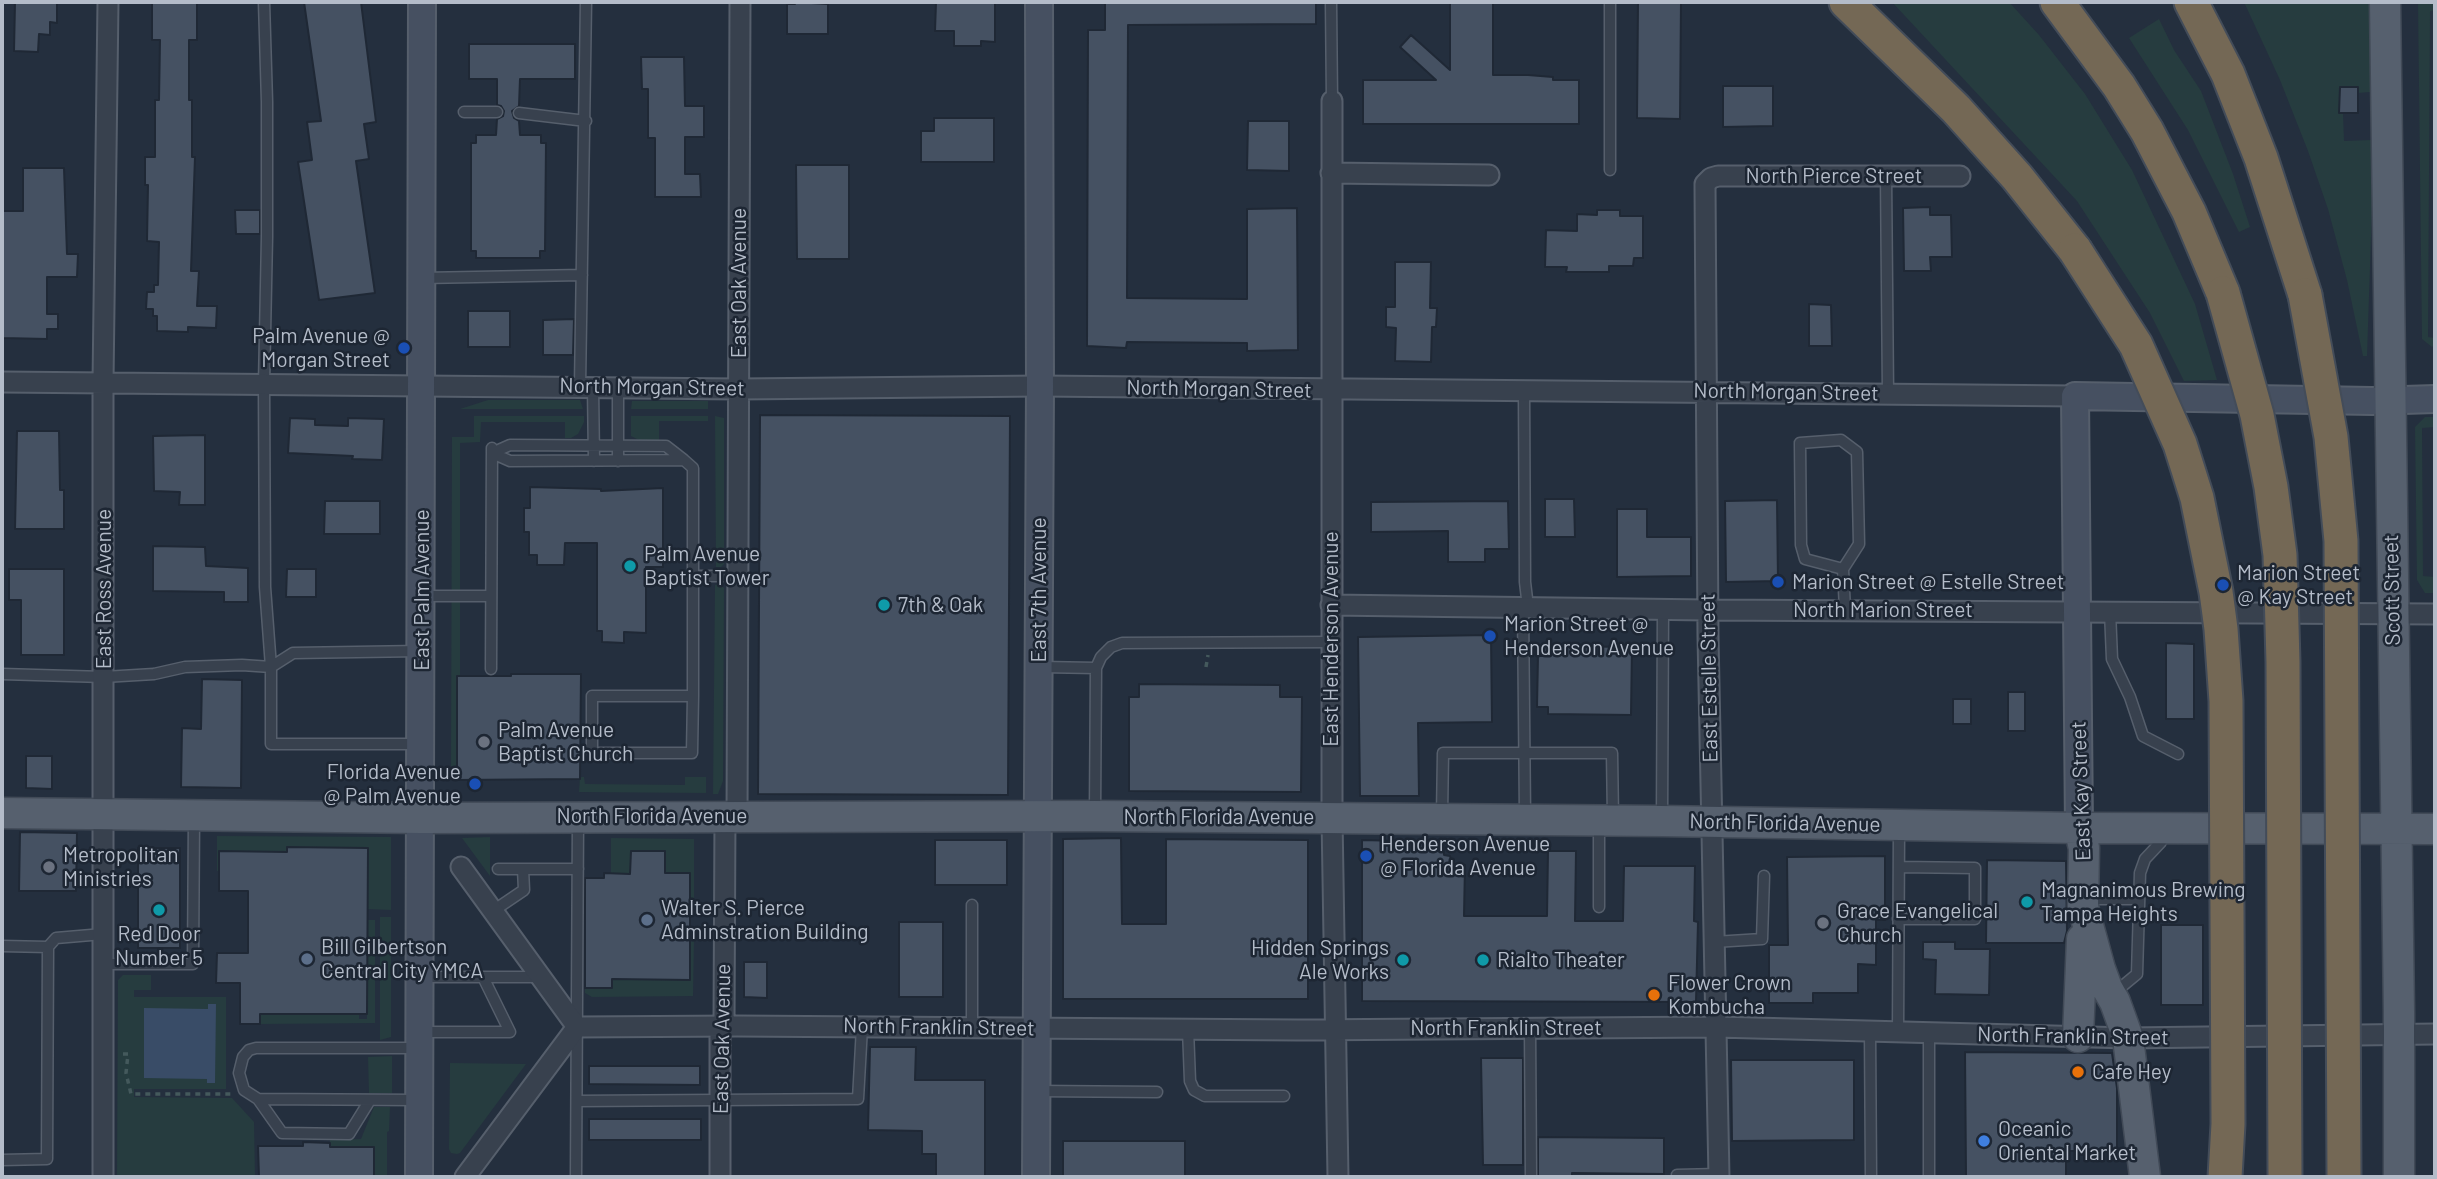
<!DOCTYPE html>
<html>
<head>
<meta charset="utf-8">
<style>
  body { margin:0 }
  #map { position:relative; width:2437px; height:1179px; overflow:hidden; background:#242f3e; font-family:Barlow,sans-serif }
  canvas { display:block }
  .frame { position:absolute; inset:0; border:4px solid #b4bcc9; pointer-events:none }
</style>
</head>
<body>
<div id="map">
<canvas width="2437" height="1179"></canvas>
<div class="frame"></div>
</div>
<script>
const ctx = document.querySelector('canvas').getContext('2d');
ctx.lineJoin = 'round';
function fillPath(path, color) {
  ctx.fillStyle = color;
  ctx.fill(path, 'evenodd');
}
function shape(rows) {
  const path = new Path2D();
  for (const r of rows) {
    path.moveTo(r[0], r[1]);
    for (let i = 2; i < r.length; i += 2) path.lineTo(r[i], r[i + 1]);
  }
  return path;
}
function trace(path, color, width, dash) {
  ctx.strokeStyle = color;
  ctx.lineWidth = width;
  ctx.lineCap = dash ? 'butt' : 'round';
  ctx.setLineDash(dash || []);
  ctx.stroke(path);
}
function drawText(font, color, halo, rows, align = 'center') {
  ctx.font = font + ' Barlow,sans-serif';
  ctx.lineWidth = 5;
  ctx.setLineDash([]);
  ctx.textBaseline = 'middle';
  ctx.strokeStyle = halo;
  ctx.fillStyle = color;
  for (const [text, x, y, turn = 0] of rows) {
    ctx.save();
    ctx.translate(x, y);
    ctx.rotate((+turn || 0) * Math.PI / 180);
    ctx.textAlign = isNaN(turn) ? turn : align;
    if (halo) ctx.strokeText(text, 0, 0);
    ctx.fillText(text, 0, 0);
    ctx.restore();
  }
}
fillPath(shape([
  [1892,2,2009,2,2039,35,2085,94,2132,170,2195,304,2217,380,2184,381,2150,313,2077,201],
  [2244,2,2370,2,2370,92,2358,93,2358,87,2340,87,2339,113,2343,113,2344,141,2371,140,2372,207,2367,356,2363,356,2347,280,2328,209,2308,151,2280,80],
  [2418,2,2435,2,2435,10,2430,11,2428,337,2435,338,2435,344,2432,347,2422,339],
  [2159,19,2174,50,2201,91,2233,174,2250,227,2239,232,2188,130,2129,38],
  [488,400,580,400,583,409,460,409],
  [632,401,708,401,708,409,631,409],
  [474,416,584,416,584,422,578,434,571,438,565,438,565,422,481,422,480,442,460,443,460,676,457,677,457,766,451,766,452,437,474,437],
  [631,416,708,416,708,421,659,421,659,440,639,440,631,436],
  [715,416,724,418,724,564,721,567,716,567],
  [2425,417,2435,417,2435,427,2422,428,2423,576,2435,577,2435,593,2425,593,2417,580,2415,427],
  [715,585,721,585,724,588,723,781,718,794,713,794],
  [580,777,584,777,585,784,685,785,685,777,706,777,706,793,579,792],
  [217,836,391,837,391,910,367,909,367,848,287,847,287,856,279,852,220,851,219,871,217,871],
  [490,837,490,876,462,838],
  [611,838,694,839,694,912,690,912,690,873,665,873,664,851,631,851,630,874,611,873],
  [380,917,391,917,391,1037,380,1040],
  [367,920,375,920,375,1023,260,1024,260,1014,359,1014,359,1019,367,1019],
  [694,941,693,996,592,997,585,993,585,988,611,988,612,979,690,980,690,942],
  [123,975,151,975,151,990,134,990,134,997,226,997,226,1089,134,1089,134,1097,232,1098,254,1122,255,1177,117,1177,118,980],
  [392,1056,392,1093,369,1093,368,1057],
  [450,1063,526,1064,460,1153,457,1154,451,1153,449,1149],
  [374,1107,390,1107,389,1131,387,1132,387,1177,374,1177,374,1147,330,1147,330,1140,361,1139]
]), '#263c3f');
fillPath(shape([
  [208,1004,216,1004,215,1083,207,1083,207,1079,144,1078,144,1008,208,1009]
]), '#394c67');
const building = shape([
  [15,2,57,2,57,23,50,22,50,35,39,34,38,52,14,51,15,2],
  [152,2,197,2,197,40,189,40,189,100,192,100,192,157,195,157,191,271,199,271,197,306,217,306,216,328,188,327,188,332,157,331,157,316,153,316,153,309,146,309,147,292,154,292,154,285,158,285,159,242,147,241,148,185,145,185,145,157,155,157,155,100,159,100,160,40,152,40,152,2],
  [304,2,361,2,376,122,364,124,369,159,356,161,375,293,319,300,298,162,312,160,307,122,321,121,304,2],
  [795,2,828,4,828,34,787,34,787,4,795,4,795,2],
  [936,2,995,2,995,42,981,41,981,46,954,46,954,31,935,31,936,2],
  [1105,2,1316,2,1316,24,1128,25,1127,298,1247,299,1247,209,1297,208,1298,350,1247,351,1247,343,1127,342,1126,348,1087,346,1088,30,1105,30,1105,2],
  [1450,2,1493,2,1493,75,1528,75,1553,77,1553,80,1579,80,1579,124,1363,124,1363,80,1436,80,1400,47,1411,35,1450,70,1450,2],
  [1638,2,1681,2,1680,119,1637,118,1638,2],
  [469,44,575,44,575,79,520,79,519,106,512,111,514,118,519,121,520,135,541,135,541,143,546,143,545,251,540,251,540,258,476,258,476,251,471,251,471,143,476,143,476,135,496,135,497,119,503,116,504,111,501,106,497,105,497,79,469,79,469,44],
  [641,57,684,57,685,106,704,106,704,137,685,137,685,174,700,174,701,197,655,197,655,138,648,138,648,89,642,89,641,57],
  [1723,86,1773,86,1773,126,1723,127,1723,86],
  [2340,87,2358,87,2358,113,2339,113,2340,87],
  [934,118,994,118,994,162,921,162,921,131,934,131,934,118],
  [1248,121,1289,121,1289,171,1247,170,1248,121],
  [796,165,849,165,849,259,797,259,796,165],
  [23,168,64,168,67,254,78,254,77,277,47,277,47,314,58,314,58,329,47,329,47,339,2,338,2,211,23,211,23,168],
  [1930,207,1930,215,1951,215,1952,257,1930,257,1931,271,1904,271,1903,208,1930,207],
  [235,210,260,210,260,234,236,234,235,210],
  [1597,210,1620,210,1620,216,1643,216,1643,258,1634,258,1633,266,1609,266,1609,272,1566,272,1567,267,1545,267,1546,230,1577,231,1577,214,1597,215,1597,210],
  [1395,262,1431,262,1430,308,1437,308,1436,327,1432,327,1431,362,1395,361,1396,328,1386,327,1386,307,1395,307,1395,262],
  [1809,304,1831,305,1832,346,1809,346,1809,304],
  [468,311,510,311,510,347,468,347,468,311],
  [574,319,573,355,543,355,543,320,574,319],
  [760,415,1010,416,1008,795,758,794,760,415],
  [290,418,315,419,315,425,348,426,348,418,384,419,382,460,352,459,353,456,288,453,290,418],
  [17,431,59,431,60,490,64,490,64,529,15,529,17,431],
  [205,435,205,505,179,505,180,492,154,491,153,436,205,435],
  [530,487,601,489,601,491,663,488,663,567,646,567,646,633,624,632,624,643,602,642,602,631,597,631,597,543,565,543,564,565,537,565,537,555,529,555,529,532,524,532,524,508,530,508,530,487],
  [1545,499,1574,499,1575,537,1545,537,1545,499],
  [1777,500,1778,581,1726,582,1725,501,1777,500],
  [325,501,380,501,380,534,324,534,325,501],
  [1508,501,1509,549,1485,549,1485,562,1448,562,1448,531,1371,532,1371,502,1508,501],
  [1617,509,1647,509,1647,537,1691,537,1691,576,1617,577,1617,509],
  [153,546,205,547,206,566,248,568,248,602,224,602,224,592,153,591,153,546],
  [9,569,64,569,64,655,21,655,21,600,9,600,9,569],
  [287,569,316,569,316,597,286,597,287,569],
  [1491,635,1492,722,1418,723,1419,796,1360,796,1358,637,1491,635],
  [2166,643,2194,644,2194,719,2166,719,2166,643],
  [1544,646,1632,647,1631,715,1548,714,1548,707,1537,707,1538,656,1544,656,1544,646],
  [511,674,581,674,580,779,457,780,457,676,511,676,511,674],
  [202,679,242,680,241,788,181,787,182,728,201,729,202,679],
  [1139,684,1280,685,1280,697,1302,697,1301,792,1129,791,1129,697,1139,697,1139,684],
  [2008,692,2025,692,2025,731,2008,731,2008,692],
  [1953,699,1971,699,1971,724,1953,724,1953,699],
  [26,756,52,756,52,789,26,788,26,756],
  [20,832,77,833,76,891,19,891,20,832],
  [1121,838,1122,924,1166,924,1166,839,1308,840,1308,999,1063,999,1063,839,1121,838],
  [935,840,1007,840,1007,885,935,885,935,840],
  [1362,840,1443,842,1444,855,1450,856,1452,864,1465,865,1464,916,1547,916,1548,851,1576,851,1575,921,1623,921,1624,866,1695,866,1694,921,1698,922,1696,1002,1362,1001,1362,840],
  [287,847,368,848,367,1014,260,1014,260,1024,240,1024,240,983,216,983,217,953,248,953,248,891,219,891,219,851,287,852,287,847],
  [138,848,180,848,180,948,138,948,138,848],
  [631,851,665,851,665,873,690,873,690,980,612,979,612,988,585,988,585,878,604,878,604,873,630,874,631,851],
  [1885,856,1885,920,1876,920,1876,965,1858,964,1858,993,1813,993,1813,1003,1769,1003,1769,945,1788,945,1787,857,1885,856],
  [1987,860,2066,861,2067,931,2064,943,1986,943,1987,860],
  [899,922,943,922,943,997,899,997,899,922],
  [2161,925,2203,925,2203,1005,2161,1005,2161,925],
  [1923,942,1955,942,1955,949,1990,949,1989,995,1935,994,1936,960,1923,959,1923,942],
  [744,962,767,962,767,998,744,997,744,962],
  [870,1047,916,1047,915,1080,985,1080,985,1177,936,1177,936,1154,922,1154,922,1131,868,1130,870,1047],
  [1965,1052,2112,1053,2117,1088,2117,1151,2066,1151,2066,1177,1966,1177,1965,1052],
  [1481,1058,1523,1058,1523,1165,1483,1165,1481,1058],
  [1731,1060,1854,1060,1854,1140,1732,1141,1731,1060],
  [589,1066,700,1066,700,1085,589,1084,589,1066],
  [589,1119,701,1119,701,1140,589,1140,589,1119],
  [1538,1137,1664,1138,1664,1174,1572,1173,1572,1177,1538,1177,1538,1137],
  [1063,1141,1185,1141,1185,1177,1063,1177,1063,1141],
  [303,1142,330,1143,330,1147,374,1147,374,1177,259,1177,258,1146,303,1146,303,1142]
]);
fillPath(building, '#455162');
trace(building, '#1f2835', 2);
const lane = shape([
  [264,2,267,102,267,237,264,384,265,587,271,667,271,744,420,744],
  [1331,2,1332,101],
  [464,112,497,112],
  [519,113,586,121],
  [1610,170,1610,2],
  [1886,176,1888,394],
  [422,278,582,275],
  [580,386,586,2],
  [593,387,594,461],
  [1524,391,1525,582,1528,607],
  [684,460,510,461,492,453,510,445,666,446,684,460,693,468,693,696,692,753,592,753,592,696,693,696],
  [618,461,618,387],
  [1843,569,1805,559,1801,545,1800,443,1841,440,1857,452,1859,544,1843,569,1845,610],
  [693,576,738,576],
  [422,596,491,596],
  [1523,607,1525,816],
  [2110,611,2112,659,2130,697,2143,736,2178,754],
  [1041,667,1096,668],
  [491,669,492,448],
  [2,674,104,677,154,674,185,667,242,665,271,667,293,653,420,651],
  [1095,812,1096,668,1101,657,1111,647,1122,643,1332,642],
  [1442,815,1443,753,1612,753,1613,818],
  [1662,819,1663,609],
  [498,869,578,869],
  [2087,899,2139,899],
  [1599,907,1599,824],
  [493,911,524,890,523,869],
  [1898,919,1975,919,1975,868,1899,867],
  [1714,942,1762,939,1764,876],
  [2,946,48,947],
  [103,964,193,964,194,817],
  [421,977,541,977],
  [2114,993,2137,974,2140,873,2145,859,2161,842,2161,830],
  [972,1028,972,905],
  [1530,1028,1531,1177],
  [1188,1029,1190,1081,1194,1090,1205,1096,1284,1096],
  [1870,1031,1871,1177],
  [420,1032,510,1032,483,977],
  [1898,1032,1899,830],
  [1036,1091,1157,1092],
  [258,1099,282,1133,349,1134,370,1100],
  [417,1100,258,1099,244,1090,239,1073,243,1057,249,1050,256,1048,419,1048],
  [577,1101,858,1099,862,1027],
  [2,1160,47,1159,48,947,56,938,103,934],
  [576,1177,578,820],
  [1677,1177,1677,1175,1719,1174],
  [1929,1177,1929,1033]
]);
const street = shape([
  [1332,101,1332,818,1338,1177],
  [1331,173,1489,175],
  [2,382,739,389,1040,386,2075,396],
  [1331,605,1708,610,2435,614],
  [737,816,740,2],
  [461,867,577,1027],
  [577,1027,737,1026,1297,1030,1717,1027,2128,1038,2435,1034],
  [103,1177,103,382,108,2],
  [465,1177,577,1027],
  [720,1177,720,1026,724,1022,725,816],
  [1719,1177,1708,636,1705,184,1711,178,1718,176,1960,176]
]);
const secondary = shape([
  [2079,828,2075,396,2372,401,2435,399],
  [419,1177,422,2],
  [1036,1177,1040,386,1039,2]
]);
const primary = shape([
  [2385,2,2399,1012,2399,1177],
  [2,813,421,818,1095,816,1662,821,2079,828,2435,829],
  [2079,828,2084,848,2083,907,2100,969,2107,988,2115,1002,2128,1038,2145,1177],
  [2078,1037,2082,939]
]);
const highway = shape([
  [1846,2,1956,109,2017,177,2075,250],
  [2057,2,2119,86,2147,131,2189,212,2223,293],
  [2191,2,2228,74,2261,158,2305,295]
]);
trace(lane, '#565f6c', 13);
trace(street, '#565f6c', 23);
trace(secondary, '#565f6c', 30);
trace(primary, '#414a57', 33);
trace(highway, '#434c59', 37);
trace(shape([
  [1206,667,1208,655],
  [123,1054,128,1054,126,1073,131,1094,232,1094]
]), '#44595c', 3.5, [5, 5]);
trace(lane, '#38414e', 10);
trace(street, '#38414e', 19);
trace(secondary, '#465061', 26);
trace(primary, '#56606e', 30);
trace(highway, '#746855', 33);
const highwayBridge = shape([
  [2075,250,2136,345,2180,444,2197,498,2216,592,2221,629,2226,701,2228,1124,2225,1177],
  [2223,293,2257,415,2271,487,2280,555,2283,662,2285,1177],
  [2305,295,2331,437,2341,541,2344,1177]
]);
trace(highwayBridge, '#434c59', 37, []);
trace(highwayBridge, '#746855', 33);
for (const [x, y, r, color] of [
  [404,348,7,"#1a4fb4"],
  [630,566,7,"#0f9aa8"],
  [1778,582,7,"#1a4fb4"],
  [2223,585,7,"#1a4fb4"],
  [884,605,7,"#0f9aa8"],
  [1490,636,7,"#1a4fb4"],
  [484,742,7,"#6b7280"],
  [475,784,7,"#1a4fb4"],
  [1366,856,7,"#1a4fb4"],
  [49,867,7,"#6b7280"],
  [2027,902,7,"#0f9aa8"],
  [159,910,7,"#0f9aa8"],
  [647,920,7,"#5c6f8a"],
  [1823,923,7,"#6b7280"],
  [307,959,7,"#5c6f8a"],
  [1403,960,7,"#0f9aa8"],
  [1483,960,7,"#0f9aa8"],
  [1654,995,7,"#e8710a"],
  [2078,1072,7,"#e8710a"],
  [1984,1141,7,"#3f7fe0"]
]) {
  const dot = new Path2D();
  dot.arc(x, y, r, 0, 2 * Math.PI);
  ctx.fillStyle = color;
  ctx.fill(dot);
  trace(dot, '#1d2633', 2.5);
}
drawText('21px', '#b4bcc9', '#1d2633', [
  ["North Pierce Street",1834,176],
  ["East Oak Avenue",739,283,-90],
  ["North Morgan Street",652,387,1],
  ["North Morgan Street",1219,389,1],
  ["North Morgan Street",1786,392,1],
  ["East Ross Avenue",104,589,-90],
  ["East Palm Avenue",422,590,-90],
  ["East 7th Avenue",1039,590,-90],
  ["Scott Street",2392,590,-91],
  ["North Marion Street",1883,610],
  ["East Henderson Avenue",1331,639,-90],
  ["East Estelle Street",1709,678,-91],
  ["East Kay Street",2081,791,-92],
  ["North Florida Avenue",652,816],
  ["North Florida Avenue",1219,817],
  ["North Florida Avenue",1785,823,1],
  ["North Franklin Street",939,1027,1],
  ["North Franklin Street",1506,1028],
  ["North Franklin Street",2073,1036,1],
  ["East Oak Avenue",722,1039,-89]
]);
drawText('21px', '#b4bcc9', '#1d2633', [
  ["Palm Avenue @",390,336,"right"],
  ["Morgan Street",390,360,"right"],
  ["Palm Avenue",644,554],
  ["Baptist Tower",644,578],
  ["Marion Street",2237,573],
  ["@ Kay Street",2237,597],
  ["Marion Street @ Estelle Street",1792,582],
  ["7th & Oak",898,605],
  ["Marion Street @",1504,624],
  ["Henderson Avenue",1504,648],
  ["Palm Avenue",498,730],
  ["Baptist Church",498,754],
  ["Florida Avenue",461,772,"right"],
  ["@ Palm Avenue",461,796,"right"],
  ["Henderson Avenue",1380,844],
  ["@ Florida Avenue",1380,868],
  ["Metropolitan",63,855],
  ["Ministries",63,879],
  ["Magnanimous Brewing",2041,890],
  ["Tampa Heights",2041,914],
  ["Walter S. Pierce",661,908],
  ["Adminstration Building",661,932],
  ["Grace Evangelical",1837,911],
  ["Church",1837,935],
  ["Red Door",159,934,"center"],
  ["Number 5",159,958,"center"],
  ["Bill Gilbertson",321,947],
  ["Central City YMCA",321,971],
  ["Hidden Springs",1389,948,"right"],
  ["Ale Works",1389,972,"right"],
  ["Rialto Theater",1497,960],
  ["Flower Crown",1668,983],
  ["Kombucha",1668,1007],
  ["Cafe Hey",2092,1072],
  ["Oceanic",1998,1129],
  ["Oriental Market",1998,1153]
], 'left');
</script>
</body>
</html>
